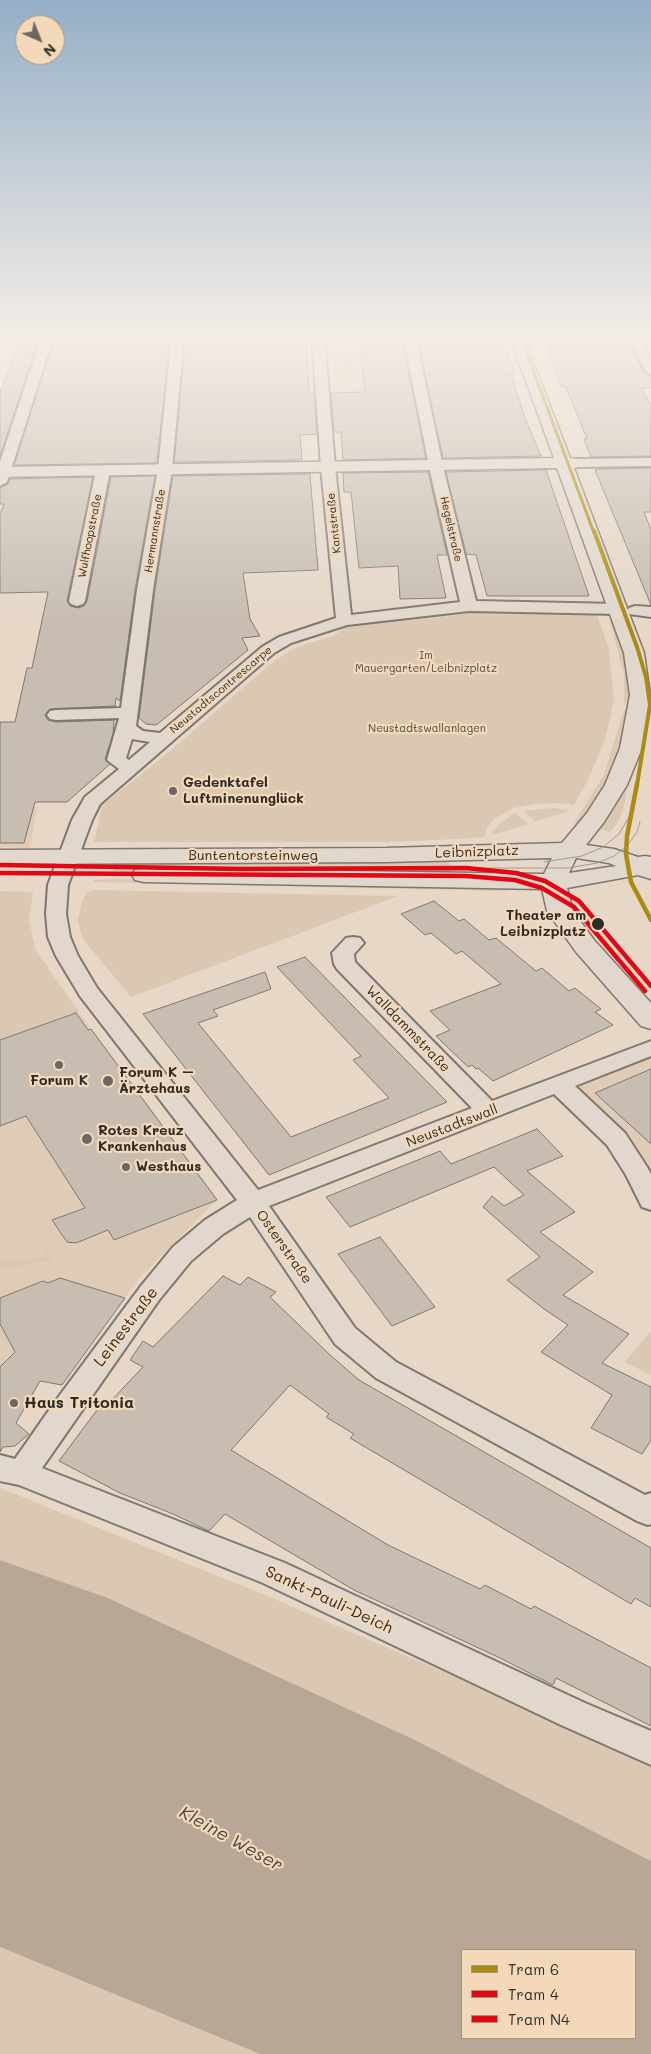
<!DOCTYPE html>
<html>
<head>
<meta charset="utf-8">
<style>
  body { margin:0 }
  #map { position:relative; width:651px; height:2054px; overflow:hidden; background:#e6d7c7; font-family:Mali,sans-serif }
  canvas { display:block }
  .legend { position:absolute; left:461px; top:1949px; width:175px; height:90px; box-sizing:border-box; background:#f3d8ba; border:1px solid #a39381; margin:0; padding:6px 9px; list-style:none; font-size:15px; color:#2b2b2b }
  .legend li { display:flex; align-items:center; gap:10px; height:25px }
  .legend b { width:25px; border:1px solid #a39381 }
  .north { position:absolute; left:15px; top:15px; width:50px; height:50px; box-sizing:border-box; background:#f3d8ba; border:1px solid #a39381; border-radius:50%; rotate:136deg; font-size:14px; font-weight:700; line-height:20px; text-align:center; color:#2b2b2b }
  .north::after { content:''; display:block; margin:auto; width:18px; height:22px; background:#6c6762; clip-path:polygon(50% 0,100% 100%,50% 72%,0 100%) }
</style>
</head>
<body>
<div id="map">
<canvas width="651" height="2054"></canvas>
<ul class="legend">
<li><b style="height:6px;background:#aa8c11"></b>Tram 6</li>
<li><b style="height:6px;background:#e30613"></b>Tram 4</li>
<li><b style="height:6px;background:#e30613"></b>Tram N4</li>
</ul>
<div class="north">N</div>
</div>
<script>
const ctx = document.querySelector('canvas').getContext('2d');
ctx.lineJoin = 'round';
function fillPath(path, color) {
  ctx.fillStyle = color;
  ctx.fill(path, 'evenodd');
}
function shape(rows) {
  const path = new Path2D();
  for (const r of rows) {
    path.moveTo(r[0], r[1]);
    for (let i = 2; i < r.length; i += 2) path.lineTo(r[i], r[i + 1]);
  }
  return path;
}
function trace(path, color, width, dash) {
  ctx.strokeStyle = color;
  ctx.lineWidth = width;
  ctx.lineCap = dash ? 'butt' : 'round';
  ctx.setLineDash(dash || []);
  ctx.stroke(path);
}
function drawText(font, color, halo, rows, align = 'center') {
  ctx.font = font + ' Mali,sans-serif';
  ctx.lineWidth = 4.5;
  ctx.setLineDash([]);
  ctx.textBaseline = 'middle';
  ctx.strokeStyle = halo;
  ctx.fillStyle = color;
  for (const [text, x, y, turn = 0] of rows) {
    ctx.save();
    ctx.translate(x, y);
    ctx.rotate((+turn || 0) * Math.PI / 180);
    ctx.textAlign = isNaN(turn) ? turn : align;
    if (halo) ctx.strokeText(text, 0, 0);
    ctx.fillText(text, 0, 0);
    ctx.restore();
  }
}
fillPath(shape([
  [331,351,399,351,404,391,336,392],
  [37,807,30,848,0,847,0,808],
  [79,1012,218,1199,140,1277,62,1385,0,1370,0,1040],
  [651,1055,651,1201,638,1173,559,1085]
]), '#e0ccb6');
fillPath(shape([
  [338,361,355,361,355,365,353,366,359,376,355,380,335,380,334,367,338,366],
  [466,612,597,615,609,649,614,700,605,740,589,778,574,805,557,803,534,804,514,808,495,818,487,827,485,837,457,839,392,842,94,842,102,805,163,757,268,666,292,649,335,635,346,627,378,621],
  [610,621,614,621,625,650,629,675,629,703,624,703,624,675],
  [624,710,629,711,621,746,610,775,578,824,574,823,604,775],
  [627,785,625,801,619,821,610,832,599,829],
  [553,808,568,810,567,812,535,821,523,811],
  [515,813,528,824,493,835,493,831,500,823],
  [117,858,448,858,451,873,114,871],
  [114,879,343,884,507,887,507,891,94,882,94,880],
  [95,890,340,895,398,896,131,997,82,938,78,920,82,901,87,893],
  [0,891,33,892,29,920,35,949,79,1012,0,1040],
  [44,1249,52,1260,0,1270,0,1261,44,1257],
  [651,1331,651,1375,625,1362],
  [0,1488,258,1592,651,1761,651,1861,415,1740,108,1598,0,1560],
  [0,1947,260,2054,0,2054]
]), '#dbc8b3');
fillPath(shape([
  [0,1560,108,1598,415,1740,651,1861,651,2054,260,2054,0,1947],
  [462,1950,635,1950,635,2038,462,2038]
]), '#b8a796');
const building = shape([
  [563,335,625,335,643,371,651,376,651,388,642,388,651,406,651,456,591,457,584,439,587,439,566,387,562,387,548,354,551,354,546,341,563,335],
  [158,336,170,336,157,463,14,465,55,337,158,336],
  [186,336,306,336,309,393,314,393,317,434,300,435,302,460,174,462,186,336],
  [359,336,401,336,426,458,343,460,341,432,334,432,331,393,365,392,359,336],
  [417,336,488,336,501,339,515,374,511,374,525,418,541,456,443,458,417,336],
  [22,337,39,337,0,456,0,392,22,337],
  [651,468,651,512,644,512,651,530,651,605,595,470,596,469,651,468],
  [546,470,589,596,487,596,476,555,466,554,446,472,546,470],
  [428,472,447,555,437,555,446,598,400,599,398,566,359,568,351,492,344,492,343,473,428,472],
  [310,474,318,570,243,573,250,619,260,636,242,638,248,650,160,722,156,725,146,724,139,718,155,590,173,476,310,474],
  [155,476,135,590,120,701,116,698,115,706,50,709,45,715,48,720,56,722,114,720,113,734,105,759,110,764,67,802,35,802,24,843,0,843,0,722,15,722,27,668,32,668,48,592,0,593,0,514,4,504,0,504,0,488,8,484,10,479,93,477,67,601,70,606,78,608,84,606,87,601,111,477,155,476],
  [434,901,459,921,464,919,489,940,496,938,536,971,542,968,569,991,575,988,601,1009,595,1012,613,1025,493,1081,478,1068,476,1069,472,1065,468,1067,436,1036,450,1030,430,1011,501,984,462,951,456,954,431,933,425,935,401,914,434,901],
  [305,957,447,1102,269,1175,143,1014,265,972,271,989,213,1010,218,1016,198,1023,291,1137,389,1098,353,1060,361,1056,277,967,305,957],
  [76,1013,88,1030,91,1029,217,1200,114,1240,108,1230,76,1243,67,1242,52,1220,85,1208,26,1116,0,1126,0,1040,76,1013],
  [651,1069,651,1144,595,1093,651,1069],
  [537,1129,563,1156,527,1171,575,1212,540,1232,593,1272,563,1295,629,1334,602,1363,651,1387,651,1440,642,1454,591,1428,612,1395,541,1352,568,1325,544,1309,507,1280,540,1257,483,1207,492,1196,504,1206,524,1195,494,1167,350,1227,326,1197,440,1151,451,1164,537,1129],
  [380,1237,435,1307,392,1326,338,1254,380,1237],
  [223,1276,240,1285,248,1277,276,1292,270,1297,330,1355,359,1380,651,1548,651,1607,635,1598,631,1604,350,1438,354,1434,326,1417,329,1414,290,1385,231,1450,388,1545,480,1589,485,1585,531,1609,534,1606,651,1668,651,1726,556,1678,553,1685,500,1658,354,1590,225,1514,209,1531,173,1514,120,1493,59,1461,103,1402,108,1404,143,1367,130,1360,143,1341,153,1347,223,1276],
  [60,1278,125,1298,62,1385,40,1381,16,1423,29,1434,15,1446,3,1447,0,1452,0,1367,15,1352,0,1324,0,1298,43,1281,48,1283,60,1278]
]);
fillPath(building, '#c7bdb1');
trace(building, '#7f7871', 1);
const street = shape([
  [42,335,54,335,7,482,0,486,0,462,42,335],
  [172,335,184,335,172,469,153,590,136,726,143,731,160,733,262,647,279,637,336,618,321,467,312,335,324,335,335,467,351,615,460,602,430,471,403,335,415,335,444,471,476,601,618,604,624,606,626,609,624,612,618,614,469,611,347,625,291,643,274,653,100,804,92,820,68,885,66,914,70,937,78,956,97,988,258,1190,472,1108,337,969,334,964,332,953,346,938,353,937,360,938,364,943,354,954,355,962,492,1101,651,1041,651,1056,575,1086,625,1133,647,1167,651,1174,651,1210,642,1207,626,1175,607,1145,554,1094,269,1206,355,1328,396,1362,645,1495,651,1493,651,1524,648,1525,637,1521,376,1378,335,1344,250,1217,223,1234,191,1261,159,1300,42,1468,285,1563,585,1703,651,1731,651,1765,561,1725,263,1583,19,1485,0,1481,0,1455,15,1459,54,1403,141,1286,173,1247,205,1220,237,1200,80,996,56,956,48,937,46,914,48,885,72,820,85,797,119,769,107,760,119,718,56,720,50,719,47,715,50,711,56,710,121,708,137,590,158,469,172,335],
  [132,739,150,742,129,760,126,758,132,739],
  [627,335,639,335,651,359,651,374,645,370,627,335],
  [651,458,651,466,577,467,570,463,577,459,651,458],
  [103,466,110,470,85,601,83,604,77,606,71,604,69,601,96,470,103,466],
  [635,606,651,607,651,617,629,614,627,611,629,608,635,606]
]);
const secondary = shape([
  [509,335,523,335,570,458,583,460,585,463,583,466,574,468,644,653,650,695,642,748,627,785,604,822,586,845,614,849,638,857,645,856,651,857,651,879,638,875,567,888,573,911,594,940,651,1003,651,1029,641,1026,576,952,547,911,542,889,144,882,135,880,132,875,135,870,144,868,544,874,552,858,386,862,0,864,0,850,386,848,562,843,587,813,605,785,620,748,630,695,624,653,557,468,0,477,0,467,554,458,509,335],
  [576,858,609,863,616,866,569,873,576,858]
]);
trace(street, '#7f7871', 4);
trace(secondary, '#7f7871', 3);
fillPath(street, '#e1d7cc');
fillPath(secondary, '#e1d7cc');
trace(shape([
  [544,862,582,856,603,847,619,834,632,812],
  [466,868,568,868,597,863,614,856,627,846,637,832,640,822]
]), '#a49c95', 1);
trace(shape([
  [520,335,594,533]
]), '#aa8c11', 3);
trace(shape([
  [594,531,637,647,646,677,650,705,637,785]
]), '#aa8c11', 4);
trace(shape([
  [637,784,627,836,626,854,631,882,651,920]
]), '#aa8c11', 4.5);
trace(shape([
  [0,865,241,869,466,868,516,873,545,881,579,901,651,986]
]), '#e30613', 4.5);
trace(shape([
  [0,873,466,876,515,880,542,888,574,907,645,991]
]), '#e30613', 4.5);
const sky = ctx.createLinearGradient(0, 0, 0, 622);
sky.addColorStop(0, '#95afc7');
sky.addColorStop(0.54, '#f4ede6');
sky.addColorStop(1, '#f4ede600');
ctx.fillStyle = sky;
ctx.fillRect(0, 0, 651, 622);
for (const [x, y, r, color] of [
  [173,791,5,"#6c6762"],
  [598,924,7,"#2b2b2b"],
  [59,1065,5,"#6c6762"],
  [108,1081,6,"#6c6762"],
  [87,1139,6,"#6c6762"],
  [126,1167,5,"#6c6762"],
  [14,1403,5,"#6c6762"]
]) {
  const dot = new Path2D();
  dot.arc(x, y, r, 0, 2 * Math.PI);
  ctx.fillStyle = color;
  ctx.fill(dot);
  trace(dot, '#f3d8ba', 2);
}
drawText('11px', '#2b2b2b', '#f3d8ba', [
  ["Kantstraße",334,523,-96],
  ["Hegelstraße",451,529,77],
  ["Hermannstraße",155,531,-81],
  ["Wulfhoopstraße",90,536,-79],
  ["Neustadtscontrescarpe",221,690,-40]
]);
drawText('11px', '#4c4843', '#f3d8ba', [
  ["Im",426,656],
  ["Mauergarten/Leibnizplatz",426,669],
  ["Neustadtswallanlagen",427,729]
]);
drawText('bold 14px', '#2b2b2b', '#f3d8ba', [
  ["Gedenktafel",183,783],
  ["Luftminenunglück",183,799],
  ["Forum K –",119,1073],
  ["Ärztehaus",119,1089],
  ["Forum K",59,1081,"center"],
  ["Rotes Kreuz",98,1131],
  ["Krankenhaus",98,1147],
  ["Westhaus",136,1167]
], 'left');
drawText('14px', '#2b2b2b', '#f3d8ba', [
  ["Leibnizplatz",477,852,-2],
  ["Buntentorsteinweg",253,856],
  ["Walldammstraße",408,1029,46],
  ["Neustadtswall",452,1126,-21],
  ["Osterstraße",284,1247,55]
]);
drawText('bold 14px', '#2b2b2b', '#f3d8ba', [
  ["Theater am",586,916],
  ["Leibnizplatz",586,932]
], 'right');
drawText('16px', '#2b2b2b', '#f3d8ba', [
  ["Leinestraße",126,1327,-53],
  ["Sankt-Pauli-Deich",329,1600,25]
]);
drawText('bold 16px', '#2b2b2b', '#f3d8ba', [
  ["Haus Tritonia",24,1403]
], 'left');
drawText('italic 18px', '#494540', '#f3d8ba', [
  ["Kleine Weser",231,1839,29]
]);
</script>
</body>
</html>
